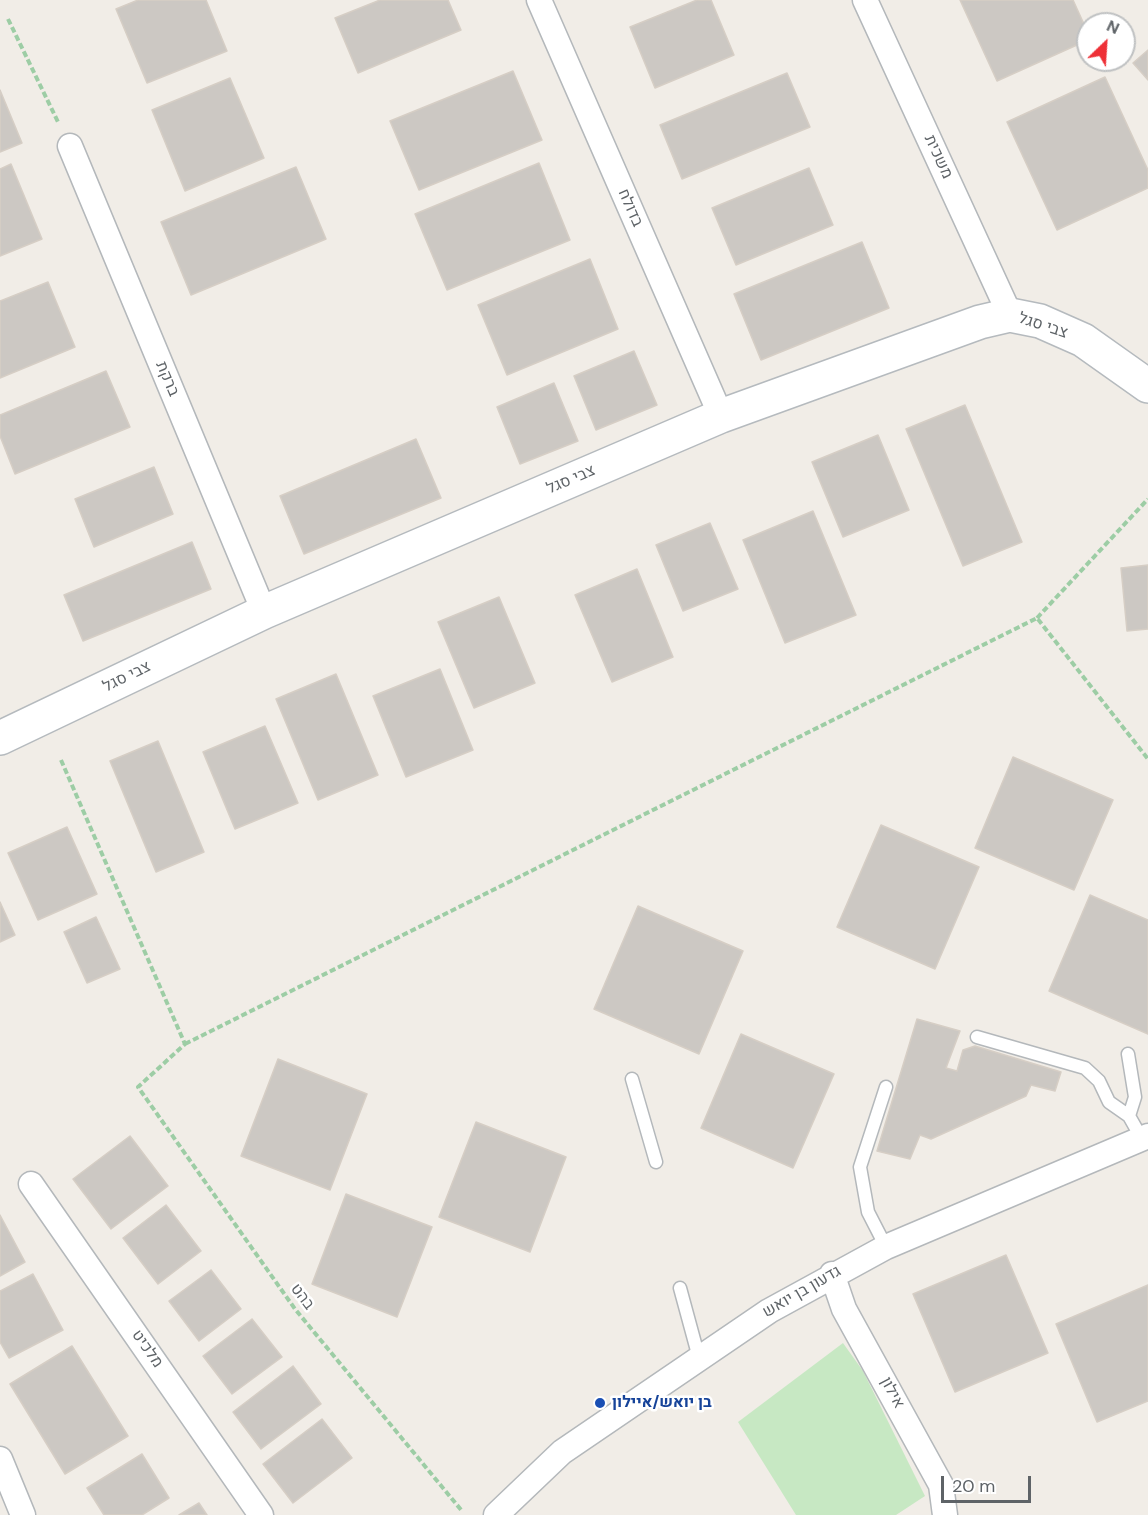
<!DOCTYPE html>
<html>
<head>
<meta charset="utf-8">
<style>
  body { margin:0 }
  #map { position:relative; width:1148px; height:1515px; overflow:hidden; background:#f1ede7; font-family:"DM Sans",sans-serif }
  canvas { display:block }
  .north { position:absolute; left:1076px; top:12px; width:60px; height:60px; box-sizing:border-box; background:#fff; border:2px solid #bfc1c2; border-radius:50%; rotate:25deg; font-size:16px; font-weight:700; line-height:24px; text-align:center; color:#5e6367 }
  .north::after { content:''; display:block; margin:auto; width:21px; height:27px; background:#ee2f36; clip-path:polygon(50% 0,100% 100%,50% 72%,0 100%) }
  .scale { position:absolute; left:941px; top:1476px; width:90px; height:27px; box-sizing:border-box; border:3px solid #5e6367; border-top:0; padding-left:8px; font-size:18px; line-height:21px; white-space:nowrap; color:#5e6367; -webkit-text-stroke:4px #fff; paint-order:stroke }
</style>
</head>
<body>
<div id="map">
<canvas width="1148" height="1515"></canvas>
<div class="north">N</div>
<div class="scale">20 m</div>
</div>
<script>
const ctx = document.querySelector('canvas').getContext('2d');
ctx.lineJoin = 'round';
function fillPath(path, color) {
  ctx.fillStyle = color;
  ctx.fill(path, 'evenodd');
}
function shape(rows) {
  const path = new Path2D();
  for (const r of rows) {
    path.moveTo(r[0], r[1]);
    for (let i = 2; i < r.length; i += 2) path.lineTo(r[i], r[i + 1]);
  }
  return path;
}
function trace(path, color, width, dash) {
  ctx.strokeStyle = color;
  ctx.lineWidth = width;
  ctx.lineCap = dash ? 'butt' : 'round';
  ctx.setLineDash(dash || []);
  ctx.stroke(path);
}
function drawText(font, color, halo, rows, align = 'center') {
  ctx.font = font + ' "DM Sans",Heebo,sans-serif';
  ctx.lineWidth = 5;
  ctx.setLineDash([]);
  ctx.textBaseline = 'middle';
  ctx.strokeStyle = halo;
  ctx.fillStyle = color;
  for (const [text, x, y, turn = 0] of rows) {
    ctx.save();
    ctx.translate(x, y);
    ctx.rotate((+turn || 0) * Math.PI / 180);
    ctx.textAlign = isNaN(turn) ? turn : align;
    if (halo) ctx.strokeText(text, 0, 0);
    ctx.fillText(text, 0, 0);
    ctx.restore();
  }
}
fillPath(shape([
  [843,1343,863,1371,925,1496,896,1515,796,1515,738,1422]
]), '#c7e8c3');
const building = shape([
  [138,0,206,0,227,51,147,83,116,9,138,0],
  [380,0,448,0,461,30,358,73,335,18,380,0],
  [697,0,711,0,734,55,655,88,630,27,697,0],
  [960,0,1073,0,1088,33,1088,40,997,81,960,0],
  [1148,50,1148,80,1133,63,1148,50],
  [513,71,542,140,419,190,390,121,513,71],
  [787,73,810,127,682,179,660,125,787,73],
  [1105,77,1148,170,1148,188,1057,230,1007,122,1105,77],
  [230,78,264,158,185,191,152,110,230,78],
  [0,90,22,143,0,152,0,90],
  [539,163,570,240,447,290,415,214,539,163],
  [11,164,42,239,0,256,0,169,11,164],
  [296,167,326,239,191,295,161,222,296,167],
  [809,168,833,225,736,265,712,208,809,168],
  [862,242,889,308,761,360,734,294,862,242],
  [590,259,618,329,507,375,478,305,590,259],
  [48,282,75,347,0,378,0,301,48,282],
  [634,351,657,405,596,430,574,376,634,351],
  [106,371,130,427,15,474,0,436,0,415,106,371],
  [554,383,578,441,520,464,497,407,554,383],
  [965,405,1022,542,963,566,906,429,965,405],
  [878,435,909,510,843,537,812,462,878,435],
  [416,439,441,498,304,554,280,496,416,439],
  [154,467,173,514,94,547,75,499,154,467],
  [813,511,856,615,785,643,743,540,813,511],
  [710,523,738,589,683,611,656,545,710,523],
  [192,542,211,589,83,641,64,595,192,542],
  [1148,565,1148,629,1127,631,1121,568,1148,565],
  [637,569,673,657,612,682,575,595,637,569],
  [499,597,535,683,474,708,438,622,499,597],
  [440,669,473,750,406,777,373,696,440,669],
  [336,674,378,775,318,800,276,699,336,674],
  [265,726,298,803,235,829,203,752,265,726],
  [158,741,204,852,156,872,110,761,158,741],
  [1013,757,1113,800,1074,890,975,848,1013,757],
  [881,825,979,867,935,969,837,927,881,825],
  [67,827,97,894,38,920,8,853,67,827],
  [1090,895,1148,920,1148,1034,1049,991,1090,895],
  [0,902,15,935,0,942,0,902],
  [638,906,743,951,699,1054,594,1009,638,906],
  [96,917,120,969,87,983,64,932,96,917],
  [917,1019,960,1031,946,1068,957,1071,963,1050,975,1046,1061,1072,1055,1091,1031,1085,1026,1096,931,1139,920,1135,910,1159,877,1151,917,1019],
  [741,1034,834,1074,793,1168,701,1128,741,1034],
  [278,1059,367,1094,330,1190,241,1156,278,1059],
  [476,1122,566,1157,530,1252,439,1217,476,1122],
  [130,1136,168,1186,111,1229,73,1179,130,1136],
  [346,1194,432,1227,397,1317,312,1284,346,1194],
  [166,1205,201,1251,158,1284,123,1238,166,1205],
  [0,1215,25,1262,0,1276,0,1215],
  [1006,1255,1048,1353,955,1392,913,1294,1006,1255],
  [211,1270,241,1309,199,1341,169,1301,211,1270],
  [33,1274,63,1330,9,1358,0,1342,0,1291,33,1274],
  [1148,1285,1148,1401,1097,1422,1056,1324,1148,1285],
  [252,1319,282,1357,232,1394,203,1356,252,1319],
  [72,1346,128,1436,65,1474,10,1384,72,1346],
  [293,1366,321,1404,261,1449,233,1412,293,1366],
  [322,1419,352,1458,293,1503,263,1464,322,1419],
  [142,1454,169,1498,142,1515,104,1515,87,1488,142,1454],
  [199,1503,207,1515,179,1515,199,1503]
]);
fillPath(building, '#ccc8c3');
trace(building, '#d6cec5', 1.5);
const lane = shape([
  [977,1037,1085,1068,1099,1081,1109,1102,1129,1116,1142,1139],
  [1128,1054,1135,1097,1129,1116],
  [632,1079,656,1162],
  [886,1247,868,1212,860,1167,886,1087],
  [680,1288,699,1358]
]);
const street = shape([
  [539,0,721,416],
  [865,0,1010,315],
  [70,146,264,612],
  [31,1184,261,1515],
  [832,1274,844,1309,941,1485,945,1515],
  [0,1459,23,1515],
  [496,1515,562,1452,769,1311,886,1247,1148,1136]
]);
const secondary = shape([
  [0,738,264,612,721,416,980,322,1010,315,1040,321,1083,340,1148,386]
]);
trace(lane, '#b4b8bb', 15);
trace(street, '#b4b8bb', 27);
trace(secondary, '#b5babe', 36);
trace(shape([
  [8,19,59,124],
  [1037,618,1148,499],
  [61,760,185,1044,138,1087,295,1309,462,1511],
  [185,1044,1037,618,1148,759]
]), '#9dcda5', 4, [6, 3]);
trace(lane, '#fff', 12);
trace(street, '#fff', 24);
trace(secondary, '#fff', 33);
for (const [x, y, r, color] of [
  [600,1403,6,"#1a4fb4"]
]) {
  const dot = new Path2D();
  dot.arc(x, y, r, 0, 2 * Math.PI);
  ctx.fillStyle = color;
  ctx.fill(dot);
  trace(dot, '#fff', 2);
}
drawText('16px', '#5e6367', '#fff', [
  ["משכית",938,157,65],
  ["בדולח",630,208,66],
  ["צבי סגל",1043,326,18],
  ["ברקת",167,379,67],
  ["צבי סגל",571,480,-23],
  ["צבי סגל",127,677,-26],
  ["גדעון בן יואש",802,1292,-30],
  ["בהט",302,1297,53],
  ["מלכיט",147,1349,55],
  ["אילון",892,1393,62]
]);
drawText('bold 16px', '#164399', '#fff', [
  ["בן יואש/איילון",612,1403]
], 'left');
</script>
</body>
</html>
